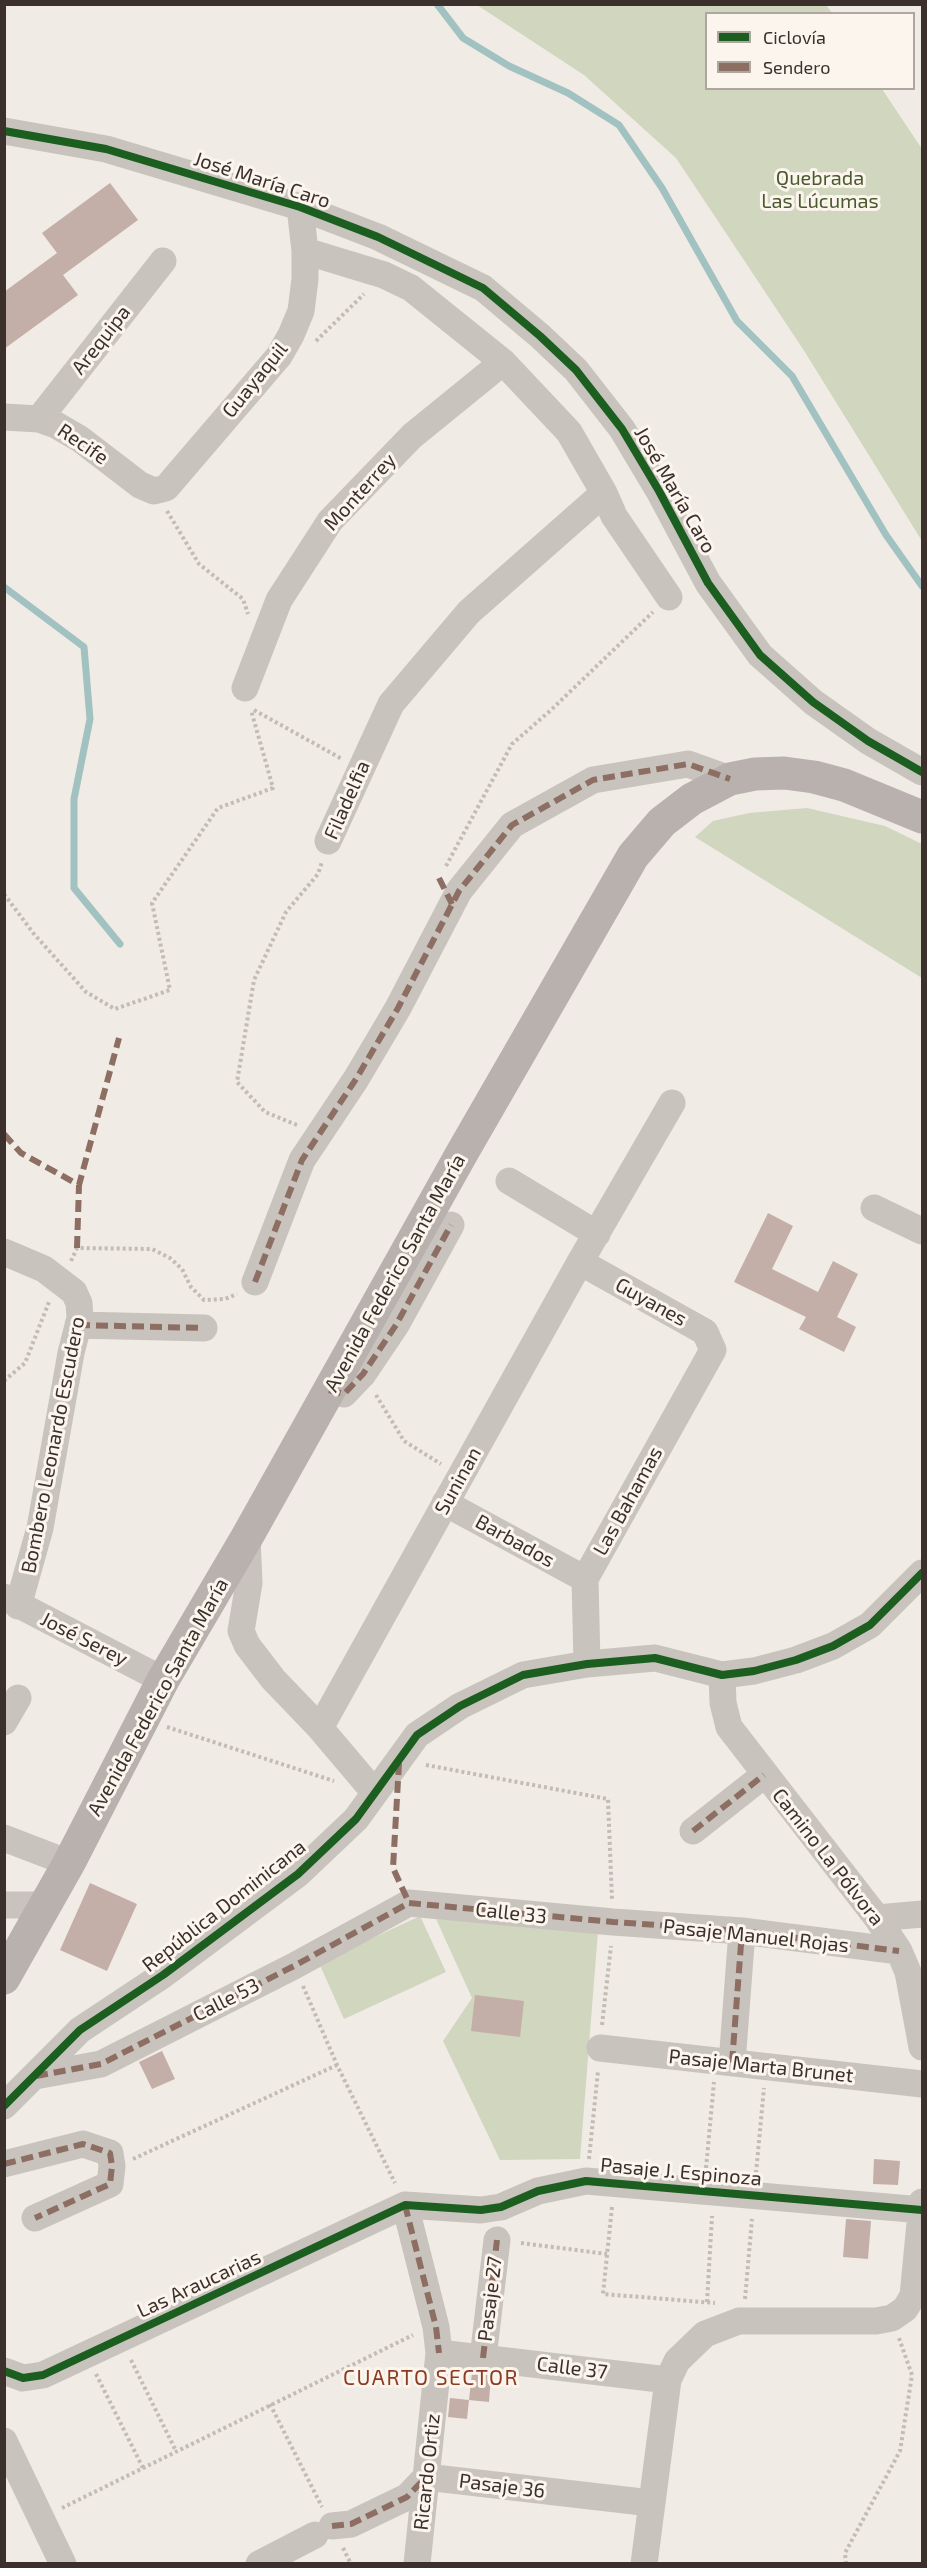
<!DOCTYPE html>
<html>
<head>
<meta charset="utf-8">
<style>
  body { margin:0 }
  #map { position:relative; width:927px; height:2568px; overflow:hidden; background:#f0ebe5; font-family:"Exo 2",sans-serif }
  canvas { display:block }
  .frame { position:absolute; inset:0; border:6px solid #3b302b; pointer-events:none }
  .legend { position:absolute; left:705px; top:12px; width:210px; height:78px; box-sizing:border-box; background:#fbf5ee; border:2px solid #aea6a0; margin:0; padding:8px 10px; list-style:none; font-size:18px; color:#3b302b }
  .legend li { display:flex; align-items:center; gap:12px; height:30px }
  .legend b { width:30px; border:2px solid #aea6a0 }
</style>
</head>
<body>
<div id="map">
<canvas width="927" height="2568"></canvas>
<div class="frame"></div>
<ul class="legend">
<li><b style="height:8px;background:#1b5e20"></b>Ciclovía</li>
<li><b style="height:8px;background:#8d6e63"></b>Sendero</li>
</ul>
</div>
<script>
const ctx = document.querySelector('canvas').getContext('2d');
ctx.lineJoin = 'round';
function fillPath(path, color) {
  ctx.fillStyle = color;
  ctx.fill(path, 'evenodd');
}
function shape(rows) {
  const path = new Path2D();
  for (const r of rows) {
    path.moveTo(r[0], r[1]);
    for (let i = 2; i < r.length; i += 2) path.lineTo(r[i], r[i + 1]);
  }
  return path;
}
function trace(path, color, width, dash) {
  ctx.strokeStyle = color;
  ctx.lineWidth = width;
  ctx.lineCap = dash ? 'butt' : 'round';
  ctx.setLineDash(dash || []);
  ctx.stroke(path);
}
function drawText(font, color, halo, rows, align = 'center') {
  ctx.font = font + ' "Exo 2",sans-serif';
  ctx.lineWidth = 6;
  ctx.setLineDash([]);
  ctx.textBaseline = 'middle';
  ctx.strokeStyle = halo;
  ctx.fillStyle = color;
  for (const [text, x, y, turn = 0] of rows) {
    ctx.save();
    ctx.translate(x, y);
    ctx.rotate((+turn || 0) * Math.PI / 180);
    ctx.textAlign = isNaN(turn) ? turn : align;
    if (halo) ctx.strokeText(text, 0, 0);
    ctx.fillText(text, 0, 0);
    ctx.restore();
  }
}
fillPath(shape([
  [477,5,826,5,832,13,706,14,706,88,882,89,922,149,922,541,803,349,676,158,584,75],
  [807,808,885,826,922,844,922,978,695,837,713,821,749,813],
  [420,1916,446,1972,344,2019,319,1963],
  [436,1919,598,1931,580,2159,500,2160,443,2041,472,1998]
]), '#d1d6bf');
trace(shape([
  [437,4,463,38,509,66,568,93,619,125,662,188,737,321,792,376,886,535,922,586],
  [4,587,84,647,90,719,74,799,74,888,120,944]
]), '#a1c2c1', 7);
fillPath(shape([
  [110,183,138,220,63,275,78,295,4,349,4,292,57,253,42,233],
  [768,1213,793,1226,772,1269,818,1292,833,1261,858,1274,837,1317,856,1327,844,1352,799,1329,806,1317,734,1282],
  [90,1883,137,1904,107,1971,60,1950],
  [475,1995,524,2001,520,2037,471,2031],
  [162,2051,175,2079,152,2089,139,2062],
  [874,2159,900,2161,898,2185,873,2184],
  [846,2219,871,2221,868,2259,843,2257],
  [472,2373,491,2375,489,2402,469,2400],
  [450,2398,469,2400,467,2419,448,2417]
]), '#c3afa7');
trace(shape([
  [316,341,364,294],
  [167,511,199,564,243,599,248,614],
  [254,710,342,759],
  [446,866,512,744,551,710,653,612],
  [4,894,34,934,86,992,115,1009,170,990,152,903,218,808,273,788,251,710],
  [297,1125,265,1112,237,1082,254,980,286,912,318,874,322,862],
  [71,1261,77,1248,152,1249,170,1258,182,1269,191,1287,204,1300,225,1299,237,1294],
  [4,1381,25,1363,49,1302],
  [376,1395,404,1441,441,1464],
  [167,1727,334,1781],
  [426,1765,608,1799,612,1900],
  [303,1986,337,2065,395,2183],
  [602,2025,611,1946],
  [133,2159,337,2065],
  [589,2159,598,2071],
  [706,2168,714,2082],
  [756,2173,764,2088],
  [612,2207,603,2294,715,2303],
  [521,2243,607,2254],
  [745,2299,752,2219],
  [707,2302,712,2216],
  [131,2360,176,2451],
  [96,2374,143,2468],
  [270,2404,322,2507],
  [62,2508,413,2335],
  [343,2548,351,2564],
  [846,2564,845,2553,900,2451,912,2375,899,2338]
]), '#c2bbb6', 4, [3, 3]);
trace(shape([
  [4,131,106,149,300,207,378,237,483,288,540,336,576,370,622,429,659,491,708,583,760,655,813,702,868,741,922,772],
  [305,251,384,275,411,288,503,362,569,432,604,493,614,516,669,597],
  [4,417,39,419,56,425,80,439,140,485,154,491,166,488,279,356,291,335,301,311,305,279,305,251,300,207],
  [39,419,163,261],
  [245,688,279,600,330,521,412,436,503,362],
  [328,841,391,704,469,612,604,493],
  [509,1181,597,1234],
  [874,1208,922,1231],
  [4,1252,44,1269,74,1292,79,1303,80,1318,71,1353,40,1528,18,1606],
  [580,1262,705,1332,713,1350,585,1579,587,1664],
  [255,1282,302,1160,356,1079,398,1008,459,891,512,825,593,780,688,764,730,779],
  [78,1325,204,1328],
  [329,1390,344,1394,363,1374,396,1325,451,1225],
  [445,1503,585,1579],
  [247,1537,249,1583,241,1631,247,1645,273,1679,320,1728,375,1793],
  [4,1597,163,1680],
  [722,1675,723,1703,729,1727,877,1918,899,1951,908,1972,922,2047],
  [4,1722,18,1698],
  [320,1728,580,1262,672,1103],
  [693,1831,764,1775],
  [4,1838,69,1863],
  [4,1905,46,1905],
  [877,1918,922,1914],
  [600,2048,922,2084],
  [732,2063,742,1931],
  [35,2076,101,2064,294,1966,409,1903,613,1922,742,1931,899,1951],
  [4,2106,80,2030,163,1975,298,1874,356,1819,417,1735,460,1706,523,1675,587,1664,655,1658,722,1675,754,1671,796,1660,833,1646,870,1625,922,1573],
  [4,2164,83,2144,110,2153,112,2166,110,2184,35,2218],
  [405,2205,436,2327,439,2353,417,2564],
  [439,2353,668,2380],
  [483,2358,497,2240],
  [4,2371,23,2378,43,2375,405,2205,481,2210,501,2207,538,2191,586,2181,922,2210],
  [4,2441,63,2564],
  [332,2526,351,2524,407,2497,426,2477,651,2503],
  [259,2564,315,2535],
  [644,2564,668,2380,677,2361,705,2334,739,2321,876,2321,892,2318,905,2309,913,2296,922,2202]
]), '#c9c3be', 27);
trace(shape([
  [4,1978,69,1863,163,1680,247,1537,462,1153,633,856,662,822,692,799,730,779,755,774,784,773,814,777,844,785,922,817]
]), '#b8b1ad', 33);
trace(shape([
  [439,878,452,904],
  [4,1134,21,1153,79,1185,119,1038],
  [77,1248,79,1185],
  [255,1282,302,1160,356,1079,398,1008,459,891,512,825,593,780,688,764,730,779],
  [78,1325,204,1328],
  [329,1390,344,1394,363,1374,396,1325,451,1225],
  [399,1763,393,1868,409,1903],
  [693,1831,764,1775],
  [409,1903,613,1922,742,1931,899,1951],
  [732,2063,742,1931],
  [36,2076,101,2064,294,1966,409,1903],
  [4,2164,83,2144,110,2153,112,2166,110,2184,35,2218],
  [405,2205,436,2327,439,2353],
  [483,2358,497,2240],
  [332,2526,351,2524,407,2497,426,2477]
]), '#8d6e63', 6, [12, 6]);
trace(shape([
  [4,131,106,149,300,207,378,237,483,288,540,336,576,370,622,429,659,491,708,583,760,655,813,702,868,741,922,772],
  [4,2106,80,2030,163,1975,298,1874,356,1819,417,1735,460,1706,523,1675,587,1664,655,1658,722,1675,754,1671,796,1660,833,1646,870,1625,922,1573],
  [4,2371,23,2378,43,2375,405,2205,481,2210,501,2207,538,2191,586,2181,922,2210]
]), '#1b5e20', 8);
drawText('20px', '#4a5a2e', '#fbf5ee', [
  ["Quebrada",820,178],
  ["Las Lúcumas",820,201]
]);
drawText('20px', '#3b302b', '#fbf5ee', [
  ["José María Caro",262,180,18],
  ["Arequipa",101,340,-52],
  ["Guayaquil",255,380,-51],
  ["Recife",83,444,34],
  ["José María Caro",675,490,60],
  ["Monterrey",360,492,-48],
  ["Filadelfia",347,800,-66],
  ["Avenida Federico Santa María",395,1273,-61],
  ["Guyanes",651,1302,29],
  ["Bombero Leonardo Escudero",53,1445,-79],
  ["Suninan",458,1481,-61],
  ["Las Bahamas",628,1501,-61],
  ["Barbados",515,1541,29],
  ["José Serey",84,1639,27],
  ["Avenida Federico Santa María",158,1697,-61],
  ["Camino La Pólvora",828,1857,52],
  ["República Dominicana",224,1906,-38],
  ["Calle 33",511,1913,6],
  ["Pasaje Manuel Rojas",756,1936,6],
  ["Calle 53",226,2000,-27],
  ["Pasaje Marta Brunet",761,2066,6],
  ["Pasaje J. Espinoza",681,2172,5],
  ["Las Araucarias",199,2284,-25],
  ["Pasaje 27",490,2299,-83],
  ["Calle 37",572,2368,7],
  ["Ricardo Ortiz",427,2472,-84],
  ["Pasaje 36",502,2486,7]
]);
ctx.letterSpacing = '1.5px';
drawText('21px', '#8c3b22', '#fbf5ee', [
  ["CUARTO SECTOR",431,2378]
]);
ctx.letterSpacing = '0px';
</script>
</body>
</html>
